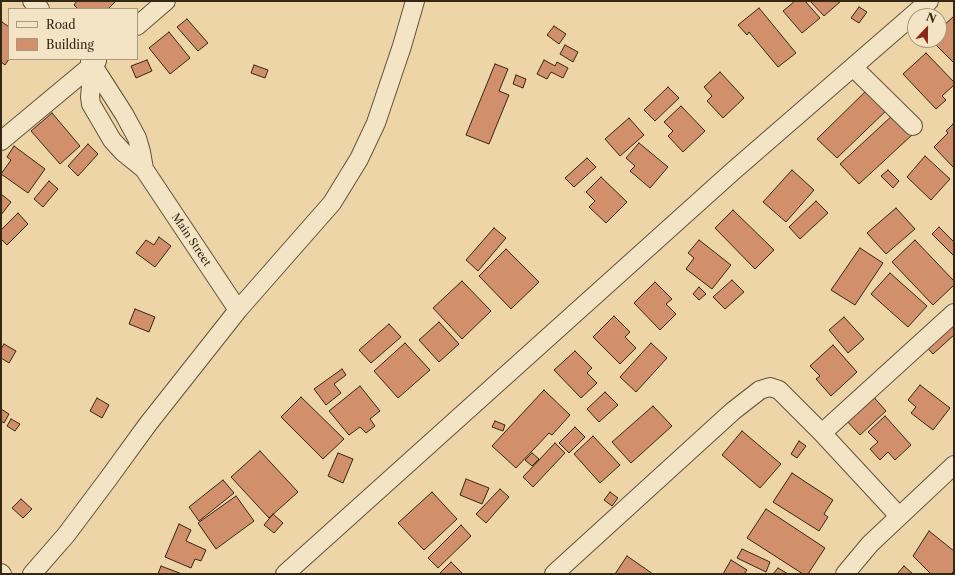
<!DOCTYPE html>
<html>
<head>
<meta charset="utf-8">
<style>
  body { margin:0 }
  #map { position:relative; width:955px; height:575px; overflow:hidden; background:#eed5a8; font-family:"Libre Caslon Text",serif }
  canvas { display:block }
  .frame { position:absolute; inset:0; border:2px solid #342714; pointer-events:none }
  .legend { position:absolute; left:8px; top:8px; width:130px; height:52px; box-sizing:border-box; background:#f4e4c6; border:1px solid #a7987f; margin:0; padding:5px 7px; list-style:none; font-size:12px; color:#342714 }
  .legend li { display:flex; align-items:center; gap:8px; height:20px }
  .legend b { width:20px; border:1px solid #a7987f }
  .north { position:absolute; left:907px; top:8px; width:40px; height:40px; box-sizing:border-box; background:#f4e4c6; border:1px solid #a7987f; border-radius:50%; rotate:22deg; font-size:11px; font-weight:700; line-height:16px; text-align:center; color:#342714 }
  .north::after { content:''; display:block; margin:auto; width:14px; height:18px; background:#8f2418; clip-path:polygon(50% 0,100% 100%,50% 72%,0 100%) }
</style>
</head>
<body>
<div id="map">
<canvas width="955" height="575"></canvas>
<div class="frame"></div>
<ul class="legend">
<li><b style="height:5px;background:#f4e4c6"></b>Road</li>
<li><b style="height:11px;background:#d18f6c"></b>Building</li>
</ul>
<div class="north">N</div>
</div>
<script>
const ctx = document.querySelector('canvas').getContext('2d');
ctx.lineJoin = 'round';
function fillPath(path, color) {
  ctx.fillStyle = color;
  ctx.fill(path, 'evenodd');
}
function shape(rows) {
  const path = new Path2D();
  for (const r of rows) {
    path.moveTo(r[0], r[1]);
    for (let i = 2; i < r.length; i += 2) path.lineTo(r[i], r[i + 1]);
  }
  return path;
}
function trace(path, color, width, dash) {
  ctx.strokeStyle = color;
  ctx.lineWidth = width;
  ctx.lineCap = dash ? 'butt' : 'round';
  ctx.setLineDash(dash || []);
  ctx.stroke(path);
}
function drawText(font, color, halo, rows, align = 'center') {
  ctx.font = font + ' "Libre Caslon Text",serif';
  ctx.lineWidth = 3;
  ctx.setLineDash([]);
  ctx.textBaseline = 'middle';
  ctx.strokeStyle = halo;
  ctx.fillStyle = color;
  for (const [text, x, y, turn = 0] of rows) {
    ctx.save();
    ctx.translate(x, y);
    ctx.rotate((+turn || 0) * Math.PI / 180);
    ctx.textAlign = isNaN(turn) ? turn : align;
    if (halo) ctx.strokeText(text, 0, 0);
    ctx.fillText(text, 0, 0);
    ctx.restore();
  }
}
const building = shape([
  [77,1,116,1,108,9,78,9,74,5,77,1],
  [795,1,805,1,820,18,802,33,783,11,795,1],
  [810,1,841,1,824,16,810,1],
  [859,7,867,12,859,23,851,18,859,7],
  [759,8,796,53,778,67,749,32,747,35,738,25,759,8],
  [954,16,954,63,931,40,939,40,939,30,954,16],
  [187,19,208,43,198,51,177,27,187,19],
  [2,22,9,27,9,59,5,65,1,62,1,24,2,22],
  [554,26,566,34,559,44,547,35,554,26],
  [169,32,190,58,170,74,149,48,169,32],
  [565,45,578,52,573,62,560,54,565,45],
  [926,53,954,82,954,85,942,96,946,100,936,109,903,74,926,53],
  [147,60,152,71,136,78,131,66,147,60],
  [544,60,555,66,557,62,568,68,563,78,551,72,547,79,537,74,544,60],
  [495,64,508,69,499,91,509,95,489,144,466,135,495,64],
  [254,65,268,70,265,78,251,73,254,65],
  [720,72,744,98,723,118,707,101,712,96,704,87,720,72],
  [516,75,526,79,523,88,513,84,516,75],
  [871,86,891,106,837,158,817,139,871,86],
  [668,87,679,98,655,121,644,110,668,87],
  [681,106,705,131,683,152,668,136,673,131,664,122,681,106],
  [52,113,80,146,60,164,31,131,52,113],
  [894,114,913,134,859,184,840,164,894,114],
  [629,118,644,135,620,156,605,139,629,118],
  [953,124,954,125,954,168,934,147,948,133,946,131,953,124],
  [639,143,668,167,650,188,630,171,635,166,626,158,639,143],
  [88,144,98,154,78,176,68,166,88,144],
  [14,146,45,169,28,193,1,174,11,160,7,157,14,146],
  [925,156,950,179,931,200,907,177,925,156],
  [587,158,596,167,574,187,565,178,587,158],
  [792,170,814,190,786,222,763,202,792,170],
  [888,170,899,181,893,188,881,176,888,170],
  [601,177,627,202,606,223,589,207,595,201,586,192,601,177],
  [49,181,58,189,43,207,34,199,49,181],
  [1,194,11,202,1,215,1,194],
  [816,201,828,213,800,239,789,227,816,201],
  [896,208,915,229,886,254,867,233,896,208],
  [733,210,774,250,755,269,715,228,733,210],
  [18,213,28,224,7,245,1,239,1,230,18,213],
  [939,227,954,242,954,256,932,234,939,227],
  [494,228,506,238,478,271,466,260,494,228],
  [159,237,171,246,155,267,136,253,146,240,154,245,159,237],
  [699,240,731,265,712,289,686,269,694,258,688,253,699,240],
  [915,240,954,281,954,285,933,305,892,262,915,240],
  [860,248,883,263,855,305,831,290,860,248],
  [506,249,539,282,511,309,479,276,506,249],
  [890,273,927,306,908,327,871,294,890,273],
  [732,280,744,292,725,309,713,297,732,280],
  [462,281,491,311,462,339,433,308,462,281],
  [655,282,672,299,666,304,676,314,660,330,634,303,655,282],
  [699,287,706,294,699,300,693,294,699,287],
  [135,309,155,317,149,332,129,324,135,309],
  [614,316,630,332,625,337,636,348,620,364,593,337,614,316],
  [844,317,864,339,848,353,829,330,844,317],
  [948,321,954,327,954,335,933,354,923,343,948,321],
  [439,322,459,344,439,362,419,340,439,322],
  [389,324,401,337,371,363,359,350,389,324],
  [405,343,430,370,398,398,374,371,405,343],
  [651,343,667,358,636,392,620,377,651,343],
  [4,344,16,351,9,363,1,358,1,349,4,344],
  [833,345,857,372,831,396,816,379,820,376,810,366,833,345],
  [575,351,592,368,587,373,597,383,581,398,554,370,575,351],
  [342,369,346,375,334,384,341,393,326,405,314,389,342,369],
  [920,385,950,408,933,430,911,413,916,407,908,400,920,385],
  [360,386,380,411,370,419,375,426,366,433,360,427,349,435,329,411,360,386],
  [544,390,570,415,552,435,549,433,516,468,492,446,544,390],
  [605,392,618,405,599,422,587,409,605,392],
  [871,394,886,411,860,435,844,418,871,394],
  [301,397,344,439,323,459,281,417,301,397],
  [97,398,109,405,102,418,90,411,97,398],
  [653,406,672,426,631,463,612,442,653,406],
  [1,409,9,414,4,423,1,421,1,409],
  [885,416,911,445,895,460,888,452,880,460,870,449,878,442,868,432,885,416],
  [11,419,20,424,15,431,7,426,11,419],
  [495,421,505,425,503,431,492,427,495,421],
  [575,427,585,437,569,453,559,443,575,427],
  [742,431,781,464,760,488,722,455,742,431],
  [593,436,620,465,600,483,574,454,593,436],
  [799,441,806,446,797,458,791,454,799,441],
  [555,443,565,453,533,487,523,477,555,443],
  [260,451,298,492,269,518,231,477,260,451],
  [338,453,353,459,343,483,328,476,338,453],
  [532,453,539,459,532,466,525,460,532,453],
  [792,473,833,500,824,514,828,517,819,531,773,502,792,473],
  [466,479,489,488,482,504,460,495,466,479],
  [223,480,234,493,199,521,189,507,223,480],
  [500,489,509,497,486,523,476,514,500,489],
  [432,492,457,519,424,550,398,523,432,492],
  [610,492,618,498,612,506,604,500,610,492],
  [236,496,254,521,216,549,198,523,236,496],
  [21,499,32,509,23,518,12,508,21,499],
  [766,509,825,548,808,574,803,574,747,538,766,509],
  [273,514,283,523,274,533,264,525,273,514],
  [179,524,191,530,186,541,206,550,201,561,195,559,191,568,165,557,179,524],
  [461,525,471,536,438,568,428,558,461,525],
  [929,531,954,551,954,571,951,574,931,574,913,556,929,531],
  [742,549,770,562,766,572,737,558,742,549],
  [627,556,653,574,615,574,627,556],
  [731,560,747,570,744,574,723,574,731,560],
  [451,562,463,574,439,574,451,562],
  [161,566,182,574,158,574,161,566],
  [904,566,913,574,897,574,904,566],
  [778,568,788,574,773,574,778,568]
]);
fillPath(building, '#d18f6c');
trace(building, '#342714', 1);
const minor = shape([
  [32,1,40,9],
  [137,26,166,1],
  [90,61,124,114,137,138,141,152,144,169],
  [93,64,90,97,91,104,112,140,123,152,144,169,238,310],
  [853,67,913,126],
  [1,141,97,61],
  [822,433,954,313],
  [1,573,2,574],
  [32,574,66,535,108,479,148,424,238,310,332,203,359,159,376,123,402,46,415,1],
  [285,574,732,172,929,1],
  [554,574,733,411,760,390,770,387,779,390,822,433,899,516],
  [845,574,870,544,954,465]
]);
trace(minor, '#625239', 20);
trace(minor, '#f4e4c6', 18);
drawText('11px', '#342714', '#f4e4c6', [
  ["Main Street",191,240,56]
]);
</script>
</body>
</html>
